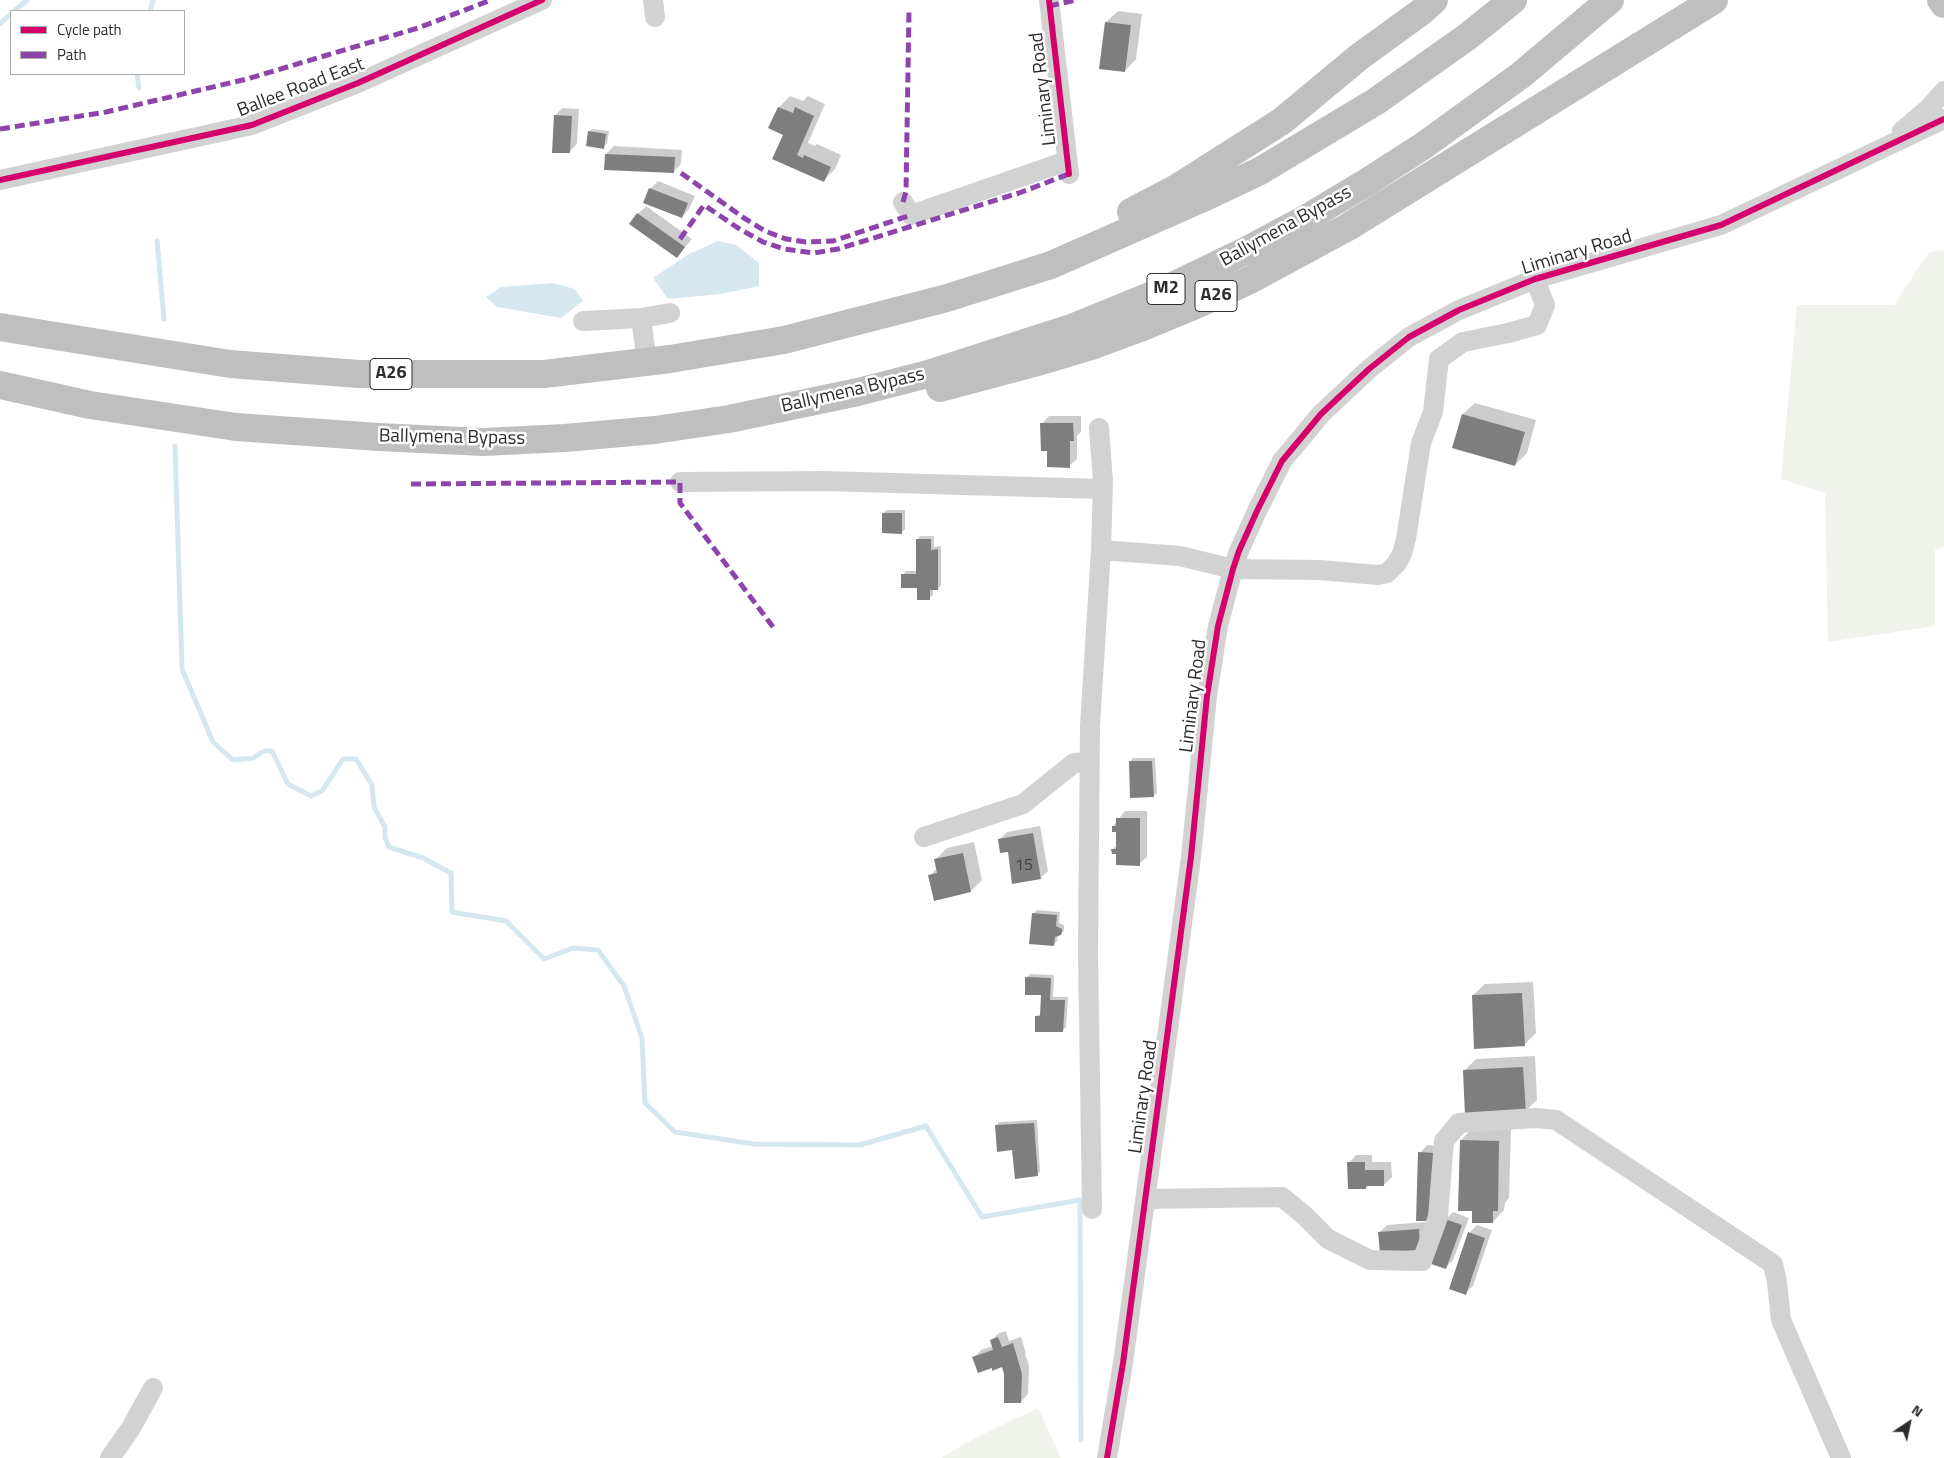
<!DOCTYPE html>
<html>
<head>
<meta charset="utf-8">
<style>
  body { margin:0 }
  #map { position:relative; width:1944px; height:1458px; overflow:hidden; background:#fff; font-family:"Titillium Web",sans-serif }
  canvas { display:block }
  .legend { position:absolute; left:10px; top:10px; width:175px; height:65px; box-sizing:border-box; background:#fff; border:1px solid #ababab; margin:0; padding:6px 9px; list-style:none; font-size:15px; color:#2d2d2d }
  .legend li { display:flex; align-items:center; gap:10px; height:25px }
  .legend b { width:25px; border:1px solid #ababab }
  .north { position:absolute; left:1884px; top:1398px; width:50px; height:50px; -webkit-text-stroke:4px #fff; paint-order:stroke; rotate:34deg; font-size:14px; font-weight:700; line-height:20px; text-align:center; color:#2d2d2d }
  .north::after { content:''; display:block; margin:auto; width:18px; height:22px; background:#2d2d2d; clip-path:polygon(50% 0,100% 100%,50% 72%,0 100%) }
</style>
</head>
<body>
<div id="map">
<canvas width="1944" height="1458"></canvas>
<ul class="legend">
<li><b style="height:6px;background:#d6006c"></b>Cycle path</li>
<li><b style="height:6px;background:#8e44ad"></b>Path</li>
</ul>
<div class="north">N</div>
</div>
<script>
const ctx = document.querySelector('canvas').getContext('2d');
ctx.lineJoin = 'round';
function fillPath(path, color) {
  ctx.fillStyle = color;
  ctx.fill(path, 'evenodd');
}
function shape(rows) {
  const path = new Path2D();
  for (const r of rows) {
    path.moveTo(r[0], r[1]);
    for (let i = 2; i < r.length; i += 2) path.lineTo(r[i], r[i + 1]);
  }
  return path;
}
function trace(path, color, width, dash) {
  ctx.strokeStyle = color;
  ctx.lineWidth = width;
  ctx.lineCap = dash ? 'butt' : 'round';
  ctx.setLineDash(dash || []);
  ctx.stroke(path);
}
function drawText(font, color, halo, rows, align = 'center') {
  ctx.font = font + ' "Titillium Web",sans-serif';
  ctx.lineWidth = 5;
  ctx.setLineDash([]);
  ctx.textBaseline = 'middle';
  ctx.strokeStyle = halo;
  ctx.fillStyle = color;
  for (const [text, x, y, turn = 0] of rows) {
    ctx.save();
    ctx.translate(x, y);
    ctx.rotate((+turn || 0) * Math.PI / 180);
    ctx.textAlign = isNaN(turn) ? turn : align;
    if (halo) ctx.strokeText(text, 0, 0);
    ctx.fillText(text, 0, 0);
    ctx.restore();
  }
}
fillPath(shape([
  [1944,250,1944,546,1935,550,1935,626,1828,642,1825,493,1781,479,1797,305,1894,305,1929,252],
  [1038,1408,1061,1458,941,1458,975,1438]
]), '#f0f3eb');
fillPath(shape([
  [718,241,736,245,759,263,759,286,721,294,668,299,653,278,689,254],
  [552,283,575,289,583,301,561,318,497,307,486,297,501,287]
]), '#d7e7f0');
fillPath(shape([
  [1118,11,1142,14,1136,59,1125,71,1106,22],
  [790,96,803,101,808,96,825,104,808,143,815,146,817,144,841,155,835,169,823,181,774,158,784,134,779,107],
  [562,108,579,109,577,144,569,152,555,116],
  [592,129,609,131,607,144,603,147,589,132],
  [614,146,682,150,681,164,674,171,606,154],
  [658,181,695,196,689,209,682,217,650,189],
  [646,206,692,239,677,257,638,214],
  [1475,403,1536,420,1527,453,1515,465,1463,414],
  [1049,416,1081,416,1081,432,1077,436,1077,459,1069,466,1048,450,1042,424],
  [887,510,905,510,905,529,901,533,883,513],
  [920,536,934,536,934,547,941,546,941,585,938,589,933,589,933,595,929,598,902,575,906,571,917,571,917,540],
  [1133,758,1155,758,1157,793,1153,796,1130,762],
  [1125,811,1147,811,1147,857,1139,864,1117,853,1113,849,1118,844,1118,831,1113,826],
  [1040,826,1048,871,1040,878,999,840,1007,832],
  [974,842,982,880,971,891,930,876,937,868,936,859,947,848],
  [1037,910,1060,912,1059,923,1064,925,1064,931,1058,935,1057,941,1054,945,1033,914],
  [1030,974,1054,975,1053,997,1068,997,1066,1027,1062,1031,1036,1016,1042,1013,1042,994,1026,978],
  [1533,982,1536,1033,1524,1045,1473,995,1485,984],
  [1535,1056,1537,1100,1525,1111,1464,1071,1476,1059],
  [1037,1120,1040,1171,1037,1175,1013,1149,996,1126,999,1122],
  [1473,1128,1511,1129,1509,1198,1505,1203,1504,1210,1493,1222,1474,1210,1461,1140],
  [1427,1145,1443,1146,1440,1213,1420,1153],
  [1356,1155,1372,1155,1372,1162,1391,1162,1392,1177,1384,1185,1369,1185,1366,1188,1349,1163],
  [1453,1212,1469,1218,1453,1260,1445,1268,1446,1219],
  [1426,1222,1419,1249,1380,1232,1387,1225],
  [1477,1225,1492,1230,1473,1286,1465,1293,1469,1233],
  [1006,1331,1009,1341,1021,1337,1026,1353,1025,1354,1029,1366,1028,1394,1021,1402,1005,1374,1003,1366,992,1367,974,1358,981,1350,993,1346,991,1341,999,1333]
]), '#0003');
trace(shape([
  [14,11,27,0],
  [150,11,153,0],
  [0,24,11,14],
  [137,74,139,88],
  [157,241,164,319],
  [175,446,182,669,213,742,233,760,253,758,264,751,272,751,288,784,311,796,322,791,343,759,356,759,372,785,374,807,385,827,385,838,389,847,423,858,451,873,452,912,506,921,544,959,573,948,598,950,624,986,642,1038,645,1103,675,1132,754,1144,860,1145,926,1126,982,1217,1080,1200,1081,1440]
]), '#d7e7f0', 5);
fillPath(shape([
  [1105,22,1131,25,1125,72,1099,69],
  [778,107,793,113,795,107,814,116,797,155,803,158,804,155,831,167,824,182,772,159,783,135,768,128],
  [554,115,572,116,570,153,552,153],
  [588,131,606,134,604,149,586,146],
  [605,154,675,157,674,173,604,170],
  [649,188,688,203,682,218,643,203],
  [637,213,685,247,677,258,629,224],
  [1462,414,1525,432,1515,466,1452,448],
  [1040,423,1073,423,1074,441,1070,441,1070,468,1047,467,1047,451,1041,451],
  [882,513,902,513,902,534,882,533],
  [916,539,931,539,931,550,938,549,938,590,930,590,930,600,917,600,917,588,901,588,901,574,916,574],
  [1129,761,1152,761,1154,797,1130,798],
  [1116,818,1140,818,1140,866,1116,865,1116,854,1112,854,1111,849,1116,849,1116,832,1112,832,1112,826,1116,826],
  [1033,833,1041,879,1012,884,1008,852,1000,853,998,839],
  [963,853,971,892,934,901,928,875,937,873,934,859],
  [1032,913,1057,915,1056,926,1062,929,1062,932,1061,935,1055,937,1054,946,1029,944],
  [1025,977,1051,978,1050,1000,1065,1000,1063,1032,1035,1032,1035,1016,1040,1016,1041,995,1025,995],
  [1522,993,1525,1046,1474,1049,1472,995],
  [1523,1067,1526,1113,1465,1116,1463,1070],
  [1034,1123,1038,1176,1015,1179,1012,1150,997,1152,995,1125],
  [1460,1140,1499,1141,1498,1211,1493,1211,1493,1223,1472,1223,1472,1211,1458,1211],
  [1418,1152,1436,1153,1433,1221,1416,1221],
  [1347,1162,1365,1162,1365,1170,1384,1170,1384,1186,1366,1186,1366,1189,1348,1189],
  [1445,1219,1462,1225,1446,1269,1428,1263],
  [1419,1229,1420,1250,1380,1253,1378,1232],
  [1468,1232,1485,1238,1466,1295,1449,1289],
  [998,1337,1002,1347,1013,1343,1022,1374,1021,1403,1004,1403,1004,1374,1002,1367,992,1371,992,1368,978,1373,972,1357,993,1350,990,1340]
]), '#7e7e7e');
trace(shape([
  [653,0,655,17],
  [1049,0,1069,174],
  [1902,131,1929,108,1944,91],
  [0,180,252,125,358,83,542,0],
  [903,202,911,215,1067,161],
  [641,318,647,362],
  [583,321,641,318,670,313],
  [680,482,824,481,1102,489],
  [1101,550,1180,556,1233,569,1320,570,1378,575,1387,573,1396,564,1402,554,1406,539,1421,443,1433,412,1439,359,1463,342,1508,333,1537,325,1545,305,1535,279],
  [924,837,1023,804,1074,763,1090,762],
  [1145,1199,1282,1197,1304,1215,1328,1239,1370,1260,1422,1261,1438,1217,1444,1141,1459,1123,1536,1118,1556,1120,1773,1264,1777,1282,1781,1320,1841,1458],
  [1092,1209,1088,952,1090,726,1101,550,1103,482,1099,428],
  [110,1458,131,1428,153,1388],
  [1107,1458,1123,1363,1155,1127,1191,857,1207,696,1218,626,1233,569,1239,551,1257,511,1282,461,1321,414,1369,369,1409,337,1459,310,1535,279,1721,225,1944,119]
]), '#d2d2d2', 20);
trace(shape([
  [1941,0,1944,4],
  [1131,212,1175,189,1282,121,1359,57,1421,12,1434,0],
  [0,327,230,364,359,374,544,374,670,359,784,340,947,298,1051,265,1201,199,1260,171,1375,102,1467,37,1513,0],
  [0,385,90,405,236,427,379,437,483,442,565,438,655,430,729,419,858,392,928,374,1074,327,1160,292,1245,251,1307,218,1367,182,1423,146,1521,75,1610,0],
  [940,388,1034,363,1091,346,1145,326,1198,304,1250,280,1348,227,1714,0]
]), '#bfbfbf', 28);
trace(shape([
  [1049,6,1076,0],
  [0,129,106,112,247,79,418,28,491,0],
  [681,173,744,218,765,231,786,239,806,242,833,241,911,215],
  [903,202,906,191,909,11],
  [680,239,704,205,738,228,763,242,784,249,814,253,838,249,1019,193,1069,174],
  [411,484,680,482,680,503,773,627]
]), '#8e44ad', 5, [10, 5]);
trace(shape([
  [1049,0,1069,174],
  [0,180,252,125,358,83,542,0],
  [1107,1458,1123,1363,1155,1127,1191,857,1207,696,1218,626,1233,569,1239,551,1257,511,1282,461,1321,414,1369,369,1409,337,1459,310,1535,279,1721,225,1944,119]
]), '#d6006c', 6);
drawText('16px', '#414141', null, [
  ["15",1024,866]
]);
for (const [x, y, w] of [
  [1166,289,38],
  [1216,296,42],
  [391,374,42]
]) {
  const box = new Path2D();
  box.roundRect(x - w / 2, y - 15.5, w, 31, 4);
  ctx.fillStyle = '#fff';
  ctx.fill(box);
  trace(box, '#2d2d2d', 1);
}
drawText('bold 18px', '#2d2d2d', null, [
  ["M2",1166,289],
  ["A26",1216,296],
  ["A26",391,374]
]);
drawText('19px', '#2d2d2d', '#fff', [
  ["Ballee Road East",301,88,-21],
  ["Liminary Road",1044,89,-97],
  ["Ballymena Bypass",1286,227,-29],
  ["Liminary Road",1577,253,-17],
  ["Ballymena Bypass",853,391,-13],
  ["Ballymena Bypass",452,438,1],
  ["Liminary Road",1194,696,-83],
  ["Liminary Road",1144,1097,-82]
]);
</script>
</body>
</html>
